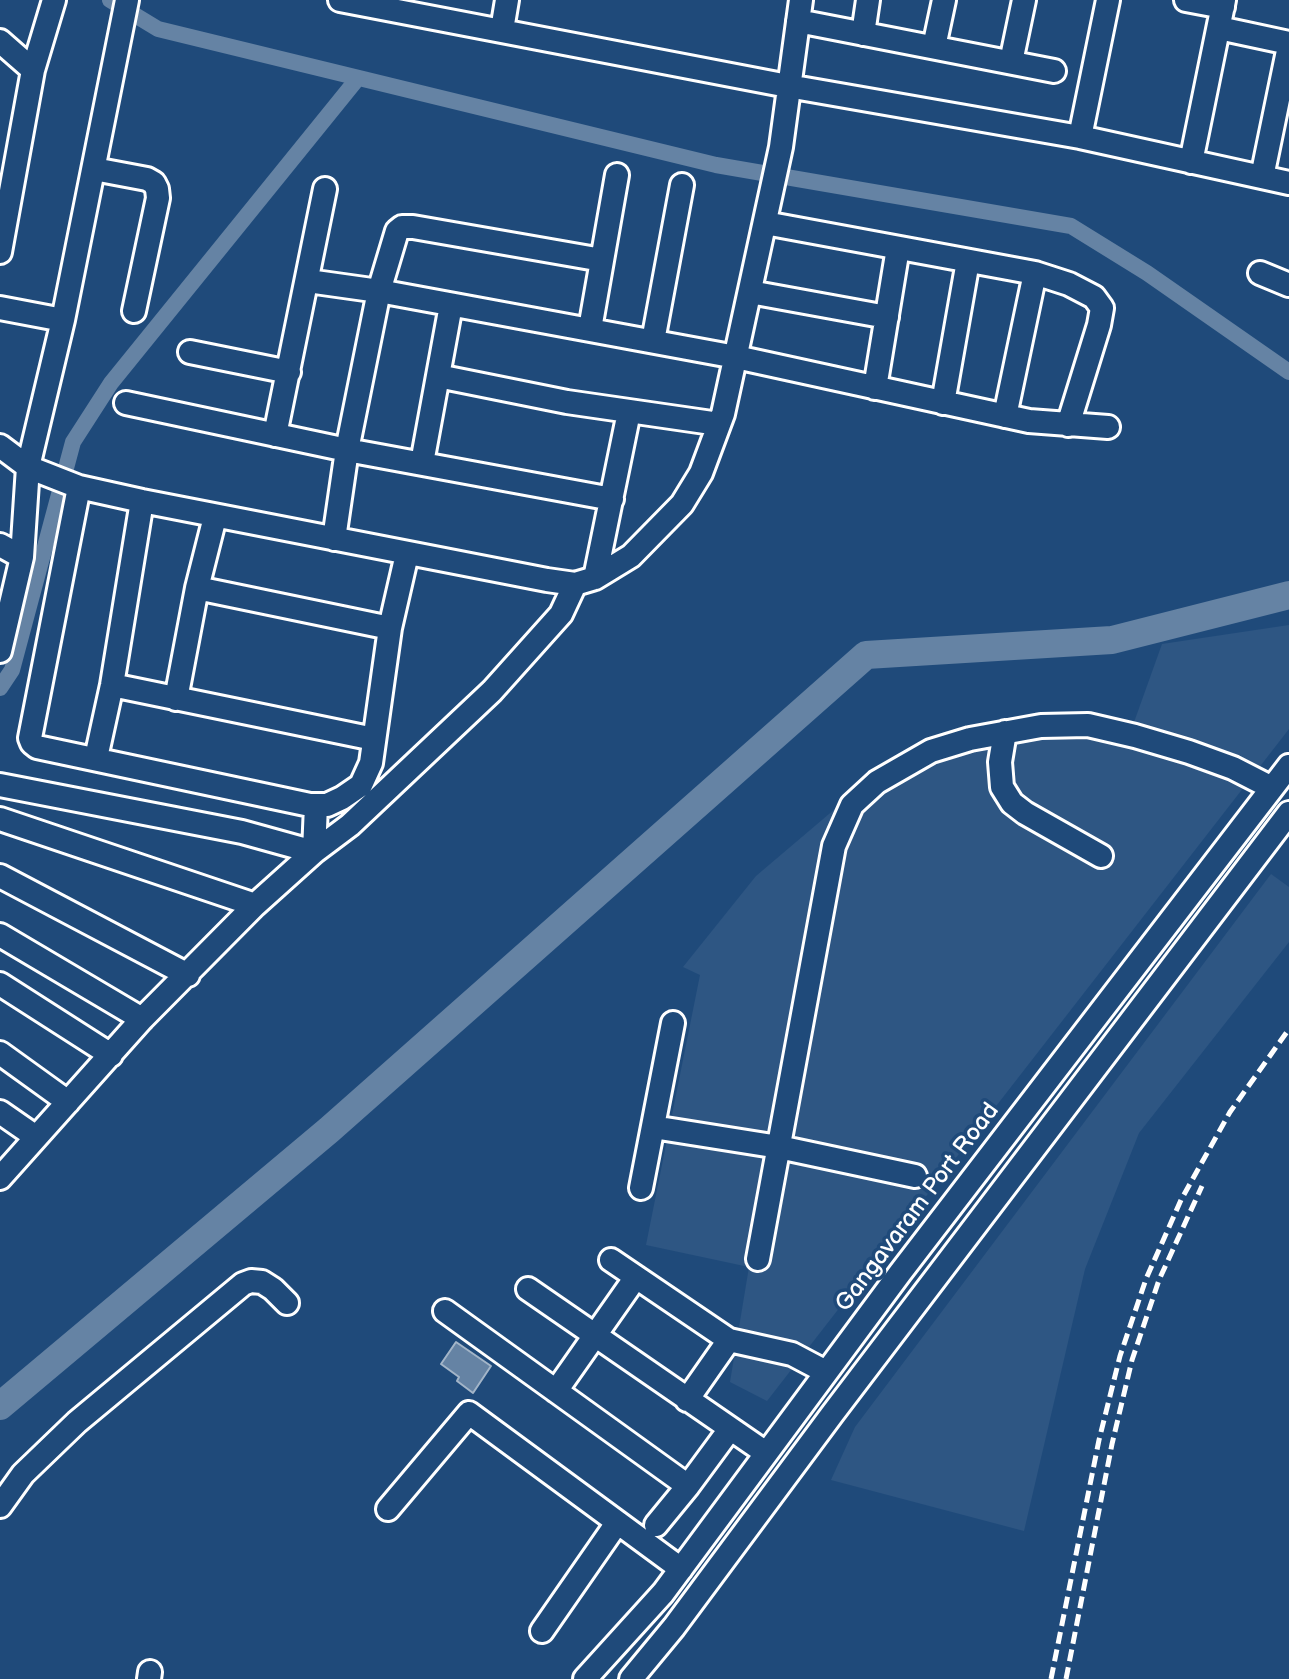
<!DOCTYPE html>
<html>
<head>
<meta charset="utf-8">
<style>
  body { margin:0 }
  canvas { display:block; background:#1f4a7a }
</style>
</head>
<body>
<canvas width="1289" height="1679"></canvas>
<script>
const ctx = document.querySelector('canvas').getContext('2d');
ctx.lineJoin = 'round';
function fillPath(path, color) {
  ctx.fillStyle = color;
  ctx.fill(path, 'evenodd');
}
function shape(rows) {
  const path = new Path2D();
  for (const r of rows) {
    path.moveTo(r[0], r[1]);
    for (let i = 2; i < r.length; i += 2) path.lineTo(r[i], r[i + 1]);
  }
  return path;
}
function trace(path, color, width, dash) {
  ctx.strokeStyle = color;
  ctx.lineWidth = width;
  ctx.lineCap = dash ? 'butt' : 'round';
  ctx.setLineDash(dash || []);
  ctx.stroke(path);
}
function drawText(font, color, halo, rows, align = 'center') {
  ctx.font = font + ' "Balsamiq Sans",sans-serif';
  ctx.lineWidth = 7;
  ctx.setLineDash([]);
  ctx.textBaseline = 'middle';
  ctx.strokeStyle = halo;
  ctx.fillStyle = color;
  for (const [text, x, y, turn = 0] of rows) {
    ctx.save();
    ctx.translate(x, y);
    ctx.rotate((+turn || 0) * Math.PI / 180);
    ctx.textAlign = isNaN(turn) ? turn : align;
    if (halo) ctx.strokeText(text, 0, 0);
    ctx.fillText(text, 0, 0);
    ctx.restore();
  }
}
fillPath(shape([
  [1289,625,1289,729,767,1401,730,1382,749,1267,646,1245,700,975,683,967,756,876,882,769,1080,730,1128,739,1162,644],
  [1271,874,1289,887,1289,942,1139,1133,1085,1269,1024,1531,831,1480,855,1427]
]), '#2e5683');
const water = shape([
  [456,1342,491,1366,473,1393,457,1381,459,1377,441,1364,456,1342]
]);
fillPath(water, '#6583a4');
trace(water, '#a3b5c8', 2);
trace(shape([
  [110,0,158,29,716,165,1071,226,1147,273,1289,372],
  [0,688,12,670,73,442,111,383,358,78]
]), '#6583a4', 16);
trace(shape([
  [0,1406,329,1130,866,655,1112,640,1289,595]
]), '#6583a4', 28);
const minor = shape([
  [340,0,788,86,1080,137,1289,183],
  [1186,0,1223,7],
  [798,21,1054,71],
  [1219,28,1289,43],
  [502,30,507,0],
  [863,34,868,0],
  [0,41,33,70],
  [934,47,944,0],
  [1011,62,1024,0],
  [1080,137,1108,0],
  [1191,162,1224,0],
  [94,169,147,179,154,183,157,189,158,198,134,311],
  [1262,177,1289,46],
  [765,223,1035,273,1069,284,1094,297,1102,308,1099,325,1068,425],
  [0,252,33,70,54,0],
  [1260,273,1289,285],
  [308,281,379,291,736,357,1029,421,1108,427],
  [750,292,887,317],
  [0,308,63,320],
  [590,329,617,175],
  [653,341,682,185],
  [190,352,289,372],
  [438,376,567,402,719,424],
  [875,388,898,248],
  [126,403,347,450,612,499],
  [943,403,968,261],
  [1005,416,1035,273],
  [275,435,325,189],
  [0,446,28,467,79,487,142,501,547,580,575,584,595,578,631,556,682,504,701,473,723,414,781,147,801,0],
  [422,463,451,305],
  [79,487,30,738,32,743,37,747,310,805,327,805,342,798,361,785,371,763,390,628,407,554],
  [334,539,347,450,379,291,397,231,402,227,413,227,602,260],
  [0,545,22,557],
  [595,578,629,412],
  [197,588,390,628],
  [0,651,22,557,28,467,63,320,127,0],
  [112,685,374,739],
  [176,699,197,588,215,517],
  [1005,732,1000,762,1002,787,1012,803,1025,813,1101,856],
  [96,758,112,685,142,501],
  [0,785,242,832,314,852,316,805],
  [0,819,255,905],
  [0,876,188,975],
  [0,935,142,1019],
  [0,984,111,1055],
  [0,1053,68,1102],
  [0,1112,36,1137],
  [653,1127,779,1147,915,1176],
  [0,1178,142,1019,255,905,314,852,350,825,492,691,561,614,575,584],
  [641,1188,673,1023],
  [758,1259,834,846,852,805,877,782,931,751,970,739,1041,726,1088,725,1135,736,1189,752,1233,768,1272,788],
  [611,1260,729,1340,792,1354,826,1372],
  [528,1289,766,1453],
  [445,1311,688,1486],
  [556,1391,636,1277],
  [687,1400,729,1340],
  [0,1506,23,1474,77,1422,243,1284,251,1281,262,1282,273,1289,287,1303],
  [388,1509,469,1413,681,1569],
  [656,1525,688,1486,730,1429],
  [542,1631,617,1523],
  [149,1679,150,1672],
  [585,1679,663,1593,900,1273,1289,766],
  [631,1679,674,1627,833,1413,1289,813]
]);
trace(minor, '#fff', 28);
trace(minor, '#1f4a7a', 22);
trace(shape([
  [1051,1679,1099,1440,1120,1356,1146,1279,1181,1200,1230,1112,1289,1029],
  [1066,1679,1112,1444,1132,1360,1159,1280,1202,1186]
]), '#fff', 5, [12, 6]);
drawText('24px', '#fff', '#1f4a7a', [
  ["Gangavaram Port Road",918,1208,-53]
]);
</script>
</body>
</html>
